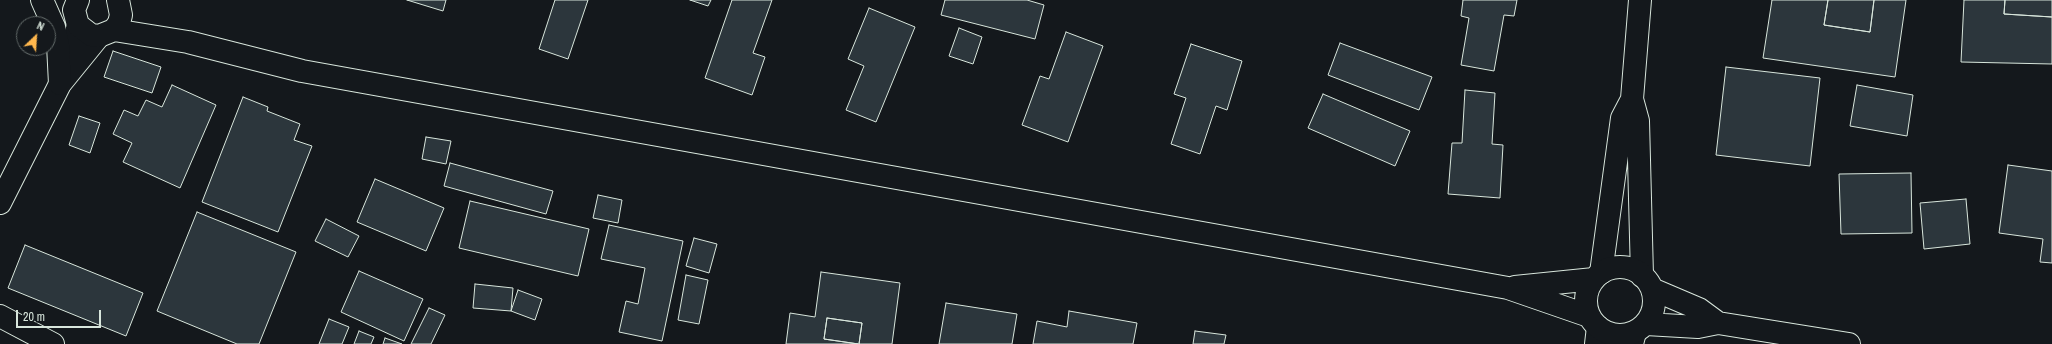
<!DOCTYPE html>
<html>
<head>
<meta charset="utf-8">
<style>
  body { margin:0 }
  #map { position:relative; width:2052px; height:344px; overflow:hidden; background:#14181c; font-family:"Archivo Narrow",sans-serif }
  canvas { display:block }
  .north { position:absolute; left:16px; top:16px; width:40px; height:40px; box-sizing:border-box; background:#14181c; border:1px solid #626a69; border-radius:50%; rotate:25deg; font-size:11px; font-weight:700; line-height:16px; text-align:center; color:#d8e6dc }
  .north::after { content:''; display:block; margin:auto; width:14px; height:18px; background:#ffb74d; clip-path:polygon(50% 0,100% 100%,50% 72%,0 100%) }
  .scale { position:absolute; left:16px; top:310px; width:85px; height:18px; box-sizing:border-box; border:2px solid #d8e6dc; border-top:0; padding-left:5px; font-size:12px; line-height:14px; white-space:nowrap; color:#d8e6dc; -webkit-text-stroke:3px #14181c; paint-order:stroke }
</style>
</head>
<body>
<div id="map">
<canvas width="2052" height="344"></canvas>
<div class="north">N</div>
<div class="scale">20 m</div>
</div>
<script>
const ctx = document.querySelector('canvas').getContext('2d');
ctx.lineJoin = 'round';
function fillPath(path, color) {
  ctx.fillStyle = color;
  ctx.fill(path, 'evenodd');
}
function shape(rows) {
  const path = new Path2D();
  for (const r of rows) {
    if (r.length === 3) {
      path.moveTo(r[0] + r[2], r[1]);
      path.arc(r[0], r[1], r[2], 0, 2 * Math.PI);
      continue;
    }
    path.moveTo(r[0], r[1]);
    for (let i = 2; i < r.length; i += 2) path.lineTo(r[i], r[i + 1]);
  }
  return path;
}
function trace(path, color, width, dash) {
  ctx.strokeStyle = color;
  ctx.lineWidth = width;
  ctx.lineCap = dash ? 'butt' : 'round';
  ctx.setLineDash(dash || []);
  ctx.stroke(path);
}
const building = shape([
  [407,0,446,0,443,11,407,0],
  [555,0,588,0,568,59,539,49,555,0],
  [690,0,711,0,708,6,690,0],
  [732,0,772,0,753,53,765,57,752,95,705,78,732,0],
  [945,0,1027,0,1044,5,1035,39,941,15,945,0],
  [1463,0,1517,0,1514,16,1504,15,1494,71,1461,65,1469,18,1461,16,1463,0],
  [1772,0,1828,0,1824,25,1870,32,1874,0,1906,0,1895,77,1763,58,1772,0],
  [1828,0,1874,0,1870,32,1824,25,1828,0],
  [1964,0,2005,0,2004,14,2052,17,2052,64,1961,62,1964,0],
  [2005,0,2052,0,2052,17,2004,14,2005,0],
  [869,8,915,27,876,122,846,110,864,66,848,59,869,8],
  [959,28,982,37,973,64,949,56,959,28],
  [1066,32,1103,46,1068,142,1022,125,1040,76,1049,79,1066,32],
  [1340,43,1432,77,1419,110,1328,75,1340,43],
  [1191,44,1242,61,1227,110,1216,106,1200,154,1171,144,1186,98,1174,94,1191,44],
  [113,51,161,67,152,93,104,77,113,51],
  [1726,67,1820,78,1810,166,1716,155,1726,67],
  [172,85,216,105,180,188,123,162,132,143,113,134,124,110,138,116,146,100,162,107,172,85],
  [1857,85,1913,95,1907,136,1850,126,1857,85],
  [1465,90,1495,93,1492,144,1503,145,1500,198,1448,194,1452,143,1462,143,1465,90],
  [1323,94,1410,131,1395,166,1308,128,1323,94],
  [243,97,268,107,267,111,300,124,294,140,312,146,278,232,202,202,243,97],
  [79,116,100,123,90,153,69,145,79,116],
  [426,137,451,141,446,164,422,159,426,137],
  [450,163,553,191,546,214,444,186,450,163],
  [2008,165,2052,171,2052,263,2040,262,2043,239,1999,233,2008,165],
  [1911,173,1912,233,1841,234,1839,174,1911,173],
  [375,179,444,208,426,251,357,222,375,179],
  [598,195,622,200,618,223,593,218,598,195],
  [1966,199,1970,244,1924,249,1920,203,1966,199],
  [470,201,589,229,578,276,459,248,470,201],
  [197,212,296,252,259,344,237,344,157,311,197,212],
  [326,219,359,236,348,257,315,241,326,219],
  [609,225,683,241,662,341,619,332,626,301,638,304,645,268,601,259,609,225],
  [694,238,717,244,709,273,686,266,694,238],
  [25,245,143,293,126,336,8,288,25,245],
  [359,271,423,299,404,341,341,312,359,271],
  [821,272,900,283,892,344,859,344,862,323,827,318,824,339,858,344,786,344,790,313,815,317,821,272],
  [686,275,708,280,699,324,678,320,686,275],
  [475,284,513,288,511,311,473,308,475,284],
  [518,290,542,299,535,320,511,311,518,290],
  [946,303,1017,314,1012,344,939,344,946,303],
  [429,308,445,315,431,344,411,344,429,308],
  [1069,311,1137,323,1133,344,1033,344,1037,321,1067,327,1069,311],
  [827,318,862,323,859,344,824,339,827,318],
  [329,319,349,327,342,344,319,344,329,319],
  [359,331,374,337,371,344,354,344,359,331],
  [1195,331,1226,335,1224,344,1193,344,1195,331],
  [385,338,402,344,383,344,385,338]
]);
fillPath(building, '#2c363c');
trace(building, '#d8e6dc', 1);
const street = shape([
  [1640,0,1632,99,1638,121,1642,276],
  [66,71,78,25],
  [0,203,60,84,99,36],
  [1601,273,1622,118,1632,99],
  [0,316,53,344],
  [1596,344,1598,327],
  [1632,344,1635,332]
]);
const secondary = shape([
  [42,0,54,27,58,45,60,84],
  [78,0,74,10,78,25,91,35,99,36,114,30,119,23,121,15,118,0],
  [114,30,188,42,302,71,1508,288,1589,316],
  [1620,301,34],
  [1515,287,1594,279],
  [1652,289,1699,309,1718,323],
  [1646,324,1698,327,1718,323,1849,344]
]);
trace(street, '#d8e6dc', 24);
trace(secondary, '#d8e6dc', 24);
trace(street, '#14181c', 22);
trace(secondary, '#14181c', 22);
</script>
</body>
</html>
